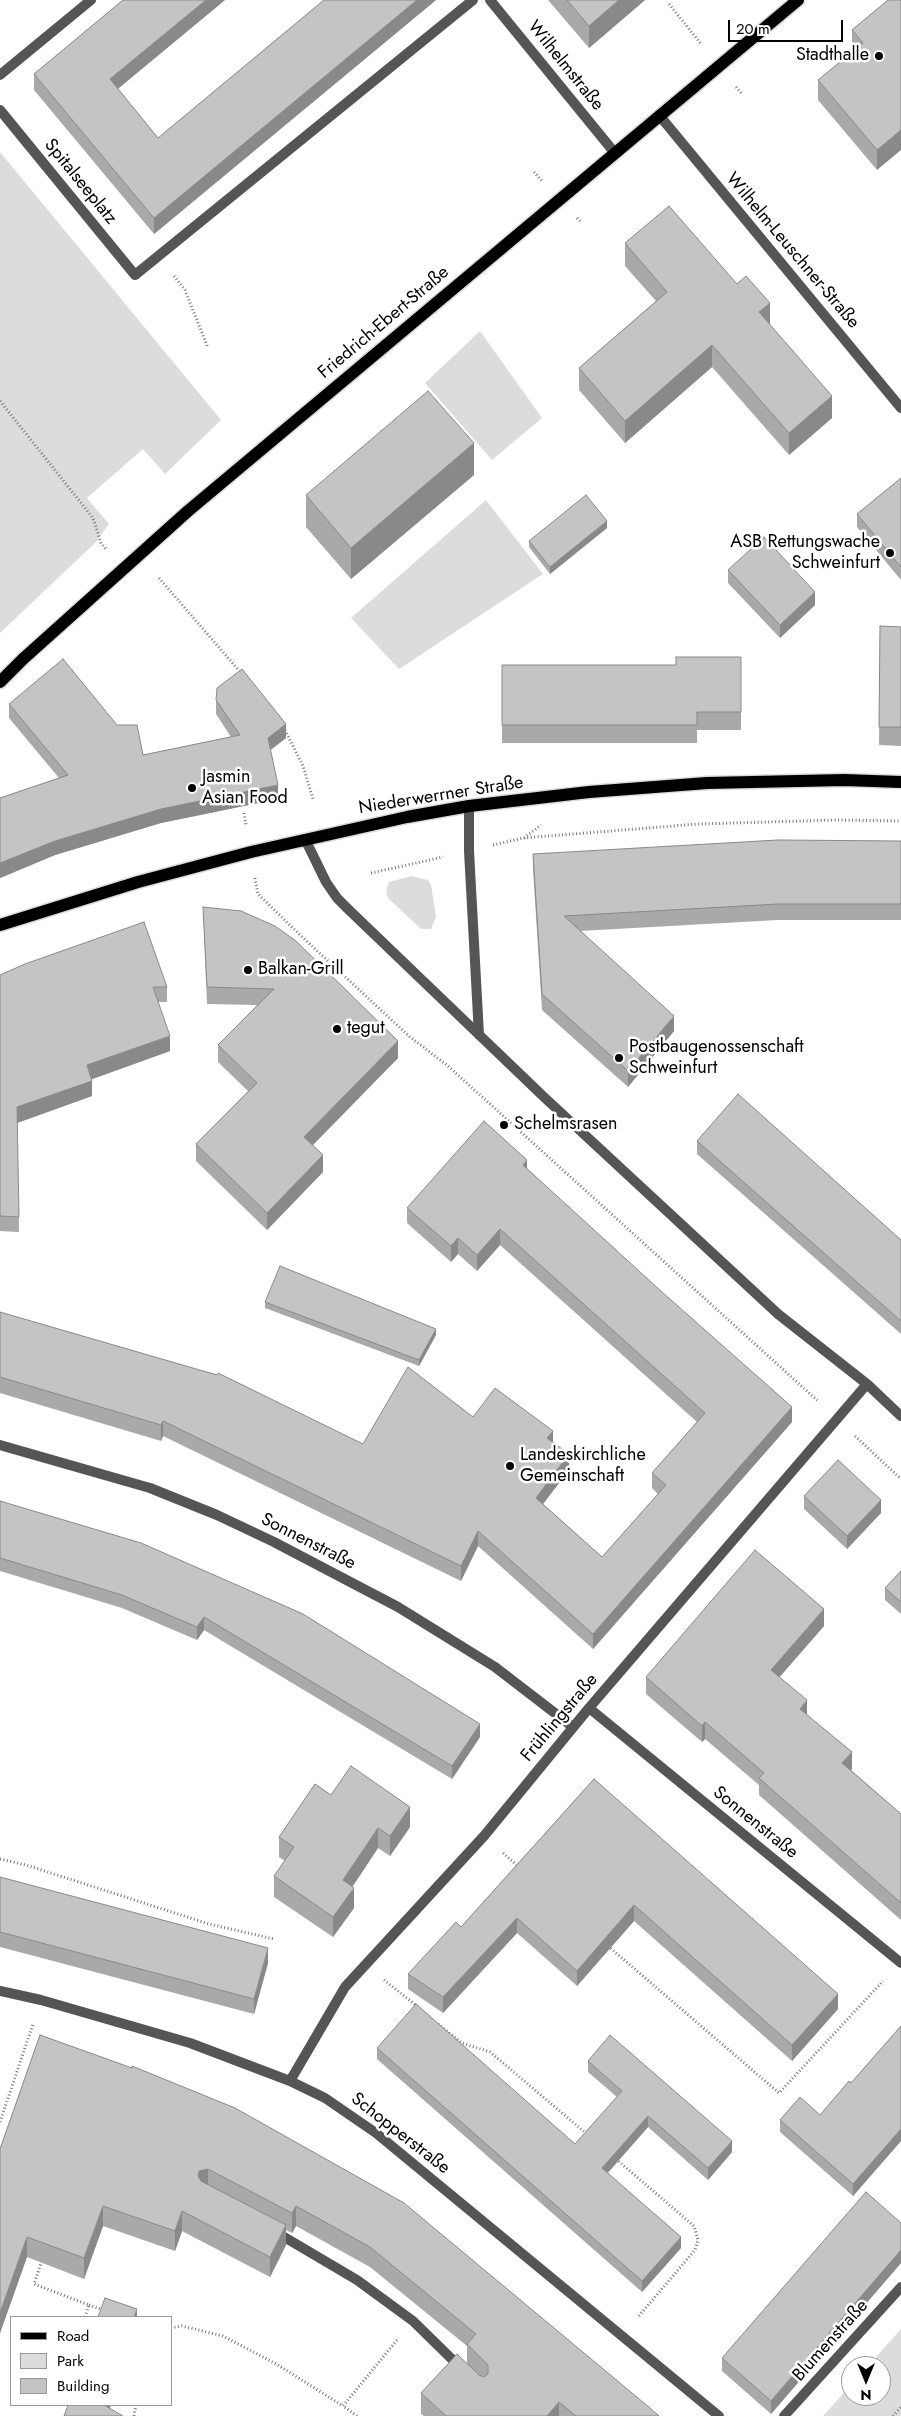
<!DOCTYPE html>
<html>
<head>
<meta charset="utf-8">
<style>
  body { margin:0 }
  #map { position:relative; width:901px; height:2416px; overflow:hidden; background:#fff; font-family:Jost,sans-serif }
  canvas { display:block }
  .legend { position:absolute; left:10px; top:2316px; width:162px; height:90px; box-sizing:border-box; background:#fff; border:1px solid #999; margin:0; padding:6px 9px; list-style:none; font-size:15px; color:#000 }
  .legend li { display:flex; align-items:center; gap:10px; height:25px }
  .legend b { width:25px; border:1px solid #999 }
  .north { position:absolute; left:841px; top:2356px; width:50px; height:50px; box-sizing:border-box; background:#fff; border:1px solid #999; border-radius:50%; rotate:180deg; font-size:14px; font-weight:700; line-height:20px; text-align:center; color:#000 }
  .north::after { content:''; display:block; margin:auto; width:18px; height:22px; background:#000; clip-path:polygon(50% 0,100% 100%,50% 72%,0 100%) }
  .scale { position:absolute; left:728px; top:20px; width:115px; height:22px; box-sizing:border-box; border:2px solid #000; border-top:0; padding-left:6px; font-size:15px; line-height:18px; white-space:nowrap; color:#000; -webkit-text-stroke:4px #fff; paint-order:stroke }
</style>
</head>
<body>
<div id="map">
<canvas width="901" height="2416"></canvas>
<ul class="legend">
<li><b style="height:6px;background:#000"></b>Road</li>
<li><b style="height:14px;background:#dcdcdc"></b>Park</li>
<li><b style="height:14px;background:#c4c4c4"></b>Building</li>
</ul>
<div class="north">N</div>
<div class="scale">20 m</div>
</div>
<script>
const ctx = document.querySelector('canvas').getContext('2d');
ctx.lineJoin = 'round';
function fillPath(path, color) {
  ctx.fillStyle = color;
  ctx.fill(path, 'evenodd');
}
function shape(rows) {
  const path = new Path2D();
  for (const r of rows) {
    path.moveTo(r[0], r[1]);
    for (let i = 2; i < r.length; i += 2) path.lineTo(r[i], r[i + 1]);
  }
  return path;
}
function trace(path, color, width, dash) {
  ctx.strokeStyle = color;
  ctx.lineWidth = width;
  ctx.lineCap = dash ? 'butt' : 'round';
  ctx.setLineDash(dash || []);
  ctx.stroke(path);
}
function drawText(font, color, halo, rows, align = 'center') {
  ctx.font = font + ' Jost,sans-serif';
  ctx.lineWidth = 5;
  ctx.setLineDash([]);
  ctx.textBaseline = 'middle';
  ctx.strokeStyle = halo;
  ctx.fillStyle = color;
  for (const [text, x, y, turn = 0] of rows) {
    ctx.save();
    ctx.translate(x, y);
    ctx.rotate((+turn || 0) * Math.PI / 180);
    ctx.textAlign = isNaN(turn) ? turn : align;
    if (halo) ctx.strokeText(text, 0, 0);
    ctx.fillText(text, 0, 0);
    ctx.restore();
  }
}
fillPath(shape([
  [0,152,221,420,165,474,143,449,87,498,109,524,96,542,0,633],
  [480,331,542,418,492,460,425,383],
  [486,500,543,574,399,669,351,618],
  [411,876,428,880,431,885,436,916,431,929,421,929,388,898,386,891,389,882],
  [901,2329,901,2416,823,2416,851,2385,851,2396,881,2396,881,2366,868,2366]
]), '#dcdcdc');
const primary = shape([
  [0,682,23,659,188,511,798,0],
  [0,925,138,882,251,852,407,817,469,806,589,792,707,783,844,780,901,782]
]);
trace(primary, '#dbdbdb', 15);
trace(shape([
  [669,4,702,45],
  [736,87,742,94],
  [534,172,542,181],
  [577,218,582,223],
  [174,276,185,290,208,348],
  [0,401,93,518,101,543,106,549],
  [159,578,242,674],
  [285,730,303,766,313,799],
  [244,813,246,825],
  [524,838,541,825],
  [493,845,523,838,698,824,837,820,901,821],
  [371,873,443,857],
  [255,878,258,894,298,933,410,1037,448,1066,819,1402],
  [855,1436,901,1479],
  [503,1853,519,1867],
  [0,1859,26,1865,209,1924,274,1939],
  [608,1946,779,2093,883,1981],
  [384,1980,418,2007],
  [438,2024,462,2043,490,2052,588,2135],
  [0,2122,33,2024],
  [616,2159,694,2226,698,2240,695,2250,638,2317],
  [43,2258,34,2284,89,2305,85,2317],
  [89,2305,103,2310],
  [171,2328,182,2326,223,2336,278,2365,343,2406],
  [134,2416,136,2405],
  [357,2416,343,2406,397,2340],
  [893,2416,901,2407]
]), '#777', 3, [1, 2.5]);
trace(shape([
  [274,2231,357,2280,413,2321,461,2368]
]), '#555', 10);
trace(shape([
  [490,0,614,152],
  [0,75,91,0],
  [0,110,135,275,473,0],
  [659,115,901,408],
  [469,806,469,851,479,1035],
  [305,839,326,882,337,898,348,909,545,1098,778,1314,867,1384,901,1416],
  [0,1445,150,1488,217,1515,274,1542,398,1607,495,1667,573,1727],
  [589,1708,901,1963],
  [0,1991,41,2000,190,2043,290,2081,325,2098,376,2133,719,2416],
  [290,2081,345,1987,484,1836,589,1708,867,1384],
  [784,2416,901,2287]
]), '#555', 10);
trace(primary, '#000', 12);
fillPath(shape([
  [123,0,225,0,118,89,158,138,324,0,436,0,154,234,34,90,34,74],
  [548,0,645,0,589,48],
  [888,0,877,170,818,100,818,80,853,51,852,50,852,30],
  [625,243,770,325,832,418,789,455,712,367,625,443,579,390,579,368,656,301,625,266],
  [474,475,351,579,306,527,306,495],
  [901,478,901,580,857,527,857,514],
  [607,528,550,574,529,547,529,541],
  [728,570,815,605,780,638,728,583],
  [880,626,901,627,901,746,879,745],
  [741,657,741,730,697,730,697,743,502,743,502,665,676,665],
  [216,700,286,738,270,750,278,799,161,823,55,855,0,878,0,798,59,778,9,718,9,704,143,755,231,737,216,714],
  [901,841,901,920,778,920,580,931,674,1031,628,1087,542,1010,533,869,533,854],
  [203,907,398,1058,313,1145,323,1172,267,1230,196,1161,196,1144,248,1091,218,1062,218,1045,257,1005,207,1004],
  [0,975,167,987,167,1002,158,1002,170,1051,92,1079,92,1096,17,1123,19,1232,0,1231],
  [697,1141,901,1240,901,1334,697,1154],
  [527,1169,792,1422,593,1649,478,1546,461,1581,163,1436,161,1441,0,1393,0,1312,363,1444,473,1417,553,1442,569,1470,543,1504,602,1557,658,1494,652,1488,652,1473,697,1422,500,1245,477,1271,458,1254,451,1262,407,1223,407,1208],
  [265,1302,436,1335,419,1366,265,1308],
  [804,1496,881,1513,847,1549,804,1509],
  [0,1501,480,1737,452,1779,204,1630,197,1640,122,1608,0,1571],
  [901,1571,901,1614,885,1600,885,1588],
  [824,1626,779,1677,807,1715,852,1769,851,1770,901,1814,901,1920,759,1795,759,1785,705,1739,702,1742,646,1694,646,1677],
  [594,1779,838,2009,792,2061,634,1921,577,1986,517,1933,443,2013,408,1989,408,1974,461,1927],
  [331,1795,410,1827,390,1856,378,1848,352,1887,354,1908,333,1937,274,1897,274,1876,285,1861,279,1857,279,1837],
  [0,1877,268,1963,254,2014,0,1947],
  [901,2026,901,2141,853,2196,780,2132,780,2120,820,2115,851,2083],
  [40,2035,659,2416,424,2416,421,2414,421,2393,467,2363,467,2346,370,2267,296,2226,292,2233,286,2230,286,2245,270,2277,182,2231,175,2251,103,2226,84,2279,27,2257,0,2333,0,2149],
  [377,2048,575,2144,617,2097,588,2072,588,2061,732,2152,708,2180,648,2127,608,2173,681,2248,642,2292,377,2059],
  [901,2223,901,2263,771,2414,722,2371,722,2358]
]), '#a9a9a9');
fillPath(shape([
  [206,0,225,0,110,95,110,79],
  [417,0,436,0,154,234,154,218],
  [619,0,645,0,589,48,589,26],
  [901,130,901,150,877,170,877,150],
  [770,303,770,325,759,312],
  [712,345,712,367,625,443,625,421],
  [832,396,832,418,789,455,789,433],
  [474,443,474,475,351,579,351,548],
  [607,521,607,528,550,574,550,567],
  [815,592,815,605,780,638,780,625],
  [286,724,286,738,268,752,268,738],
  [278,785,278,799,161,823,55,855,0,878,0,863,55,841,161,809],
  [674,1016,674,1031,628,1087,628,1071],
  [170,1036,170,1051,87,1081,87,1065],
  [398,1041,398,1058,304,1154,304,1137],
  [92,1081,92,1096,17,1123,17,1107],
  [323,1155,323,1172,267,1230,267,1213],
  [527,1160,527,1175,523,1165],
  [500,1229,500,1245,477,1271,477,1255],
  [458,1238,458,1254,451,1262,451,1246],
  [436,1329,436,1335,419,1366,419,1360],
  [792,1407,792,1422,593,1649,593,1634],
  [163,1421,163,1436,161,1441,161,1425],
  [553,1431,553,1447,547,1438],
  [569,1454,569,1470,536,1513,536,1498],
  [881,1500,881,1513,847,1549,847,1536],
  [478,1531,478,1546,461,1581,461,1566],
  [824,1609,824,1626,771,1687,771,1670],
  [204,1617,204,1630,197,1640,197,1627],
  [807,1700,807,1717,800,1709],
  [705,1722,705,1739,702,1742,702,1726],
  [480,1724,480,1737,452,1779,452,1766],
  [852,1752,852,1769,842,1780,842,1763],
  [410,1807,410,1827,390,1856,390,1836],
  [378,1828,378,1848,343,1901,343,1880],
  [354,1888,354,1908,333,1937,333,1917],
  [634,1905,634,1921,577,1986,577,1971],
  [517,1918,517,1933,443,2013,443,1997],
  [268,1948,268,1963,254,2014,254,1999],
  [838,1994,838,2009,792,2061,792,2045],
  [648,2116,648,2127,602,2179,602,2168],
  [901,2129,901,2141,853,2196,853,2184],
  [732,2141,732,2152,708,2180,708,2168],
  [208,2169,208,2189,199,2191,198,2176,199,2171],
  [103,2206,103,2226,84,2279,84,2258],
  [296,2206,296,2226,292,2233,292,2213],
  [182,2211,182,2231,175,2251,175,2231],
  [286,2225,286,2245,270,2277,270,2257],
  [27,2237,27,2257,0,2333,0,2313],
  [681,2237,681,2248,642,2292,642,2281],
  [901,2250,901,2263,771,2414,771,2401],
  [137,2309,137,2317,134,2317],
  [559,2402,559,2416,547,2416],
  [104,2405,111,2405,107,2416]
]), '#898989');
const building = shape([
  [123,0,206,0,110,79,158,138,324,0,417,0,154,218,34,74,123,0],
  [567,0,619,0,589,26,567,0],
  [888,0,901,0,901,130,877,150,818,80,863,43,852,30,888,0],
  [669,206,737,284,746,276,770,303,759,312,832,396,789,433,712,345,625,421,579,368,667,292,625,243,669,206],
  [428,391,474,443,351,548,306,495,428,391],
  [901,478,901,567,857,514,901,478],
  [586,495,607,521,550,567,529,541,586,495],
  [764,537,815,592,780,625,728,570,764,537],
  [880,626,901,627,901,727,879,727,880,626],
  [676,657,741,657,741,712,697,712,697,725,502,725,502,665,676,665,676,657],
  [63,659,117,725,137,725,143,755,240,735,216,700,217,688,242,669,286,724,268,738,278,785,161,809,55,841,0,863,0,798,68,775,9,704,63,659],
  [778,840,901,841,901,904,778,904,564,916,674,1016,628,1071,542,994,533,854,778,840],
  [203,907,241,911,275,926,296,941,398,1041,304,1137,323,1155,267,1213,196,1144,257,1083,218,1045,274,989,207,987,203,907],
  [144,922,167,987,153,987,170,1036,87,1065,92,1081,17,1107,19,1217,0,1216,0,975,25,964,144,922],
  [738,1094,901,1240,901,1321,697,1141,738,1094],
  [484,1121,527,1160,523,1165,662,1292,792,1407,593,1634,478,1531,461,1566,163,1421,161,1425,0,1377,0,1312,217,1375,218,1373,363,1444,408,1367,473,1417,495,1388,553,1431,547,1438,569,1454,536,1498,602,1557,666,1485,652,1473,705,1413,500,1229,477,1255,458,1238,451,1246,407,1208,484,1121],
  [280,1266,436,1329,419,1360,265,1302,280,1266],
  [838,1460,881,1500,847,1536,804,1496,838,1460],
  [0,1501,141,1543,303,1614,480,1724,452,1766,204,1617,197,1627,122,1595,0,1558,0,1501],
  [755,1550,824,1609,771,1670,807,1700,800,1709,852,1752,842,1763,901,1814,901,1903,759,1778,764,1773,705,1722,702,1726,646,1677,755,1550],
  [901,1571,901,1602,885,1588,901,1571],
  [351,1766,410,1807,390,1836,378,1828,343,1880,354,1888,333,1917,274,1876,294,1847,279,1837,315,1784,331,1795,351,1766],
  [594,1779,838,1994,792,2045,634,1905,577,1971,517,1918,443,1997,408,1974,456,1922,461,1927,594,1779],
  [0,1877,268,1948,254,1999,0,1932,0,1877],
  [416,2004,575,2144,622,2091,588,2061,610,2035,732,2141,708,2168,648,2116,602,2168,681,2237,642,2281,377,2048,416,2004],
  [901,2026,901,2129,853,2184,780,2120,800,2097,820,2115,849,2081,851,2083,901,2026],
  [40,2035,132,2068,132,2066,235,2108,404,2203,650,2408,659,2416,576,2416,559,2402,547,2416,446,2416,421,2393,457,2354,479,2375,484,2377,488,2374,488,2365,467,2344,476,2334,370,2247,296,2206,292,2213,208,2169,199,2171,198,2176,201,2181,286,2225,270,2257,182,2211,175,2231,103,2206,84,2258,27,2237,0,2313,0,2149,40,2035],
  [866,2192,901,2223,901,2250,771,2401,722,2358,866,2192],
  [105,2298,137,2309,134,2317,98,2317,105,2298],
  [68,2405,104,2405,123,2416,64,2416,68,2405]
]);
fillPath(building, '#c4c4c4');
trace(building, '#898989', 1);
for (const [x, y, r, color] of [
  [879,56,5,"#000"],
  [890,553,5,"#000"],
  [192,788,5,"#000"],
  [248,970,5,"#000"],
  [337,1029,5,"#000"],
  [619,1058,5,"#000"],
  [504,1125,5,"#000"],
  [510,1466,5,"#000"]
]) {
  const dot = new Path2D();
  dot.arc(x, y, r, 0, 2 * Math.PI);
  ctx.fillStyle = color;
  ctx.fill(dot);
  trace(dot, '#fff', 2);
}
drawText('18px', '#000', '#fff', [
  ["Stadthalle",869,56,"right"],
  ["ASB Rettungswache",880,543,"right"],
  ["Schweinfurt",880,564,"right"],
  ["Jasmin",202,778],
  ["Asian Food",202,799],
  ["Balkan-Grill",258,970],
  ["tegut",347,1029],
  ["Postbaugenossenschaft",629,1048],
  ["Schweinfurt",629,1069],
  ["Schelmsrasen",514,1125],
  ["Landeskirchliche",520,1456],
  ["Gemeinschaft",520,1477]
], 'left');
drawText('18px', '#000', '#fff', [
  ["Wilhelmstraße",565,66,51],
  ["Spitalseeplatz",80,182,51],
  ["Wilhelm-Leuschner-Straße",792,251,50],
  ["Friedrich-Ebert-Straße",384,323,-40],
  ["Niederwerrner Straße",441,796,-9],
  ["Sonnenstraße",308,1542,27],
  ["Frühlingstraße",560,1718,-50],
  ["Sonnenstraße",755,1823,39],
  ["Schopperstraße",400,2134,38],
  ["Blumenstraße",831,2341,-48]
]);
</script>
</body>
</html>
